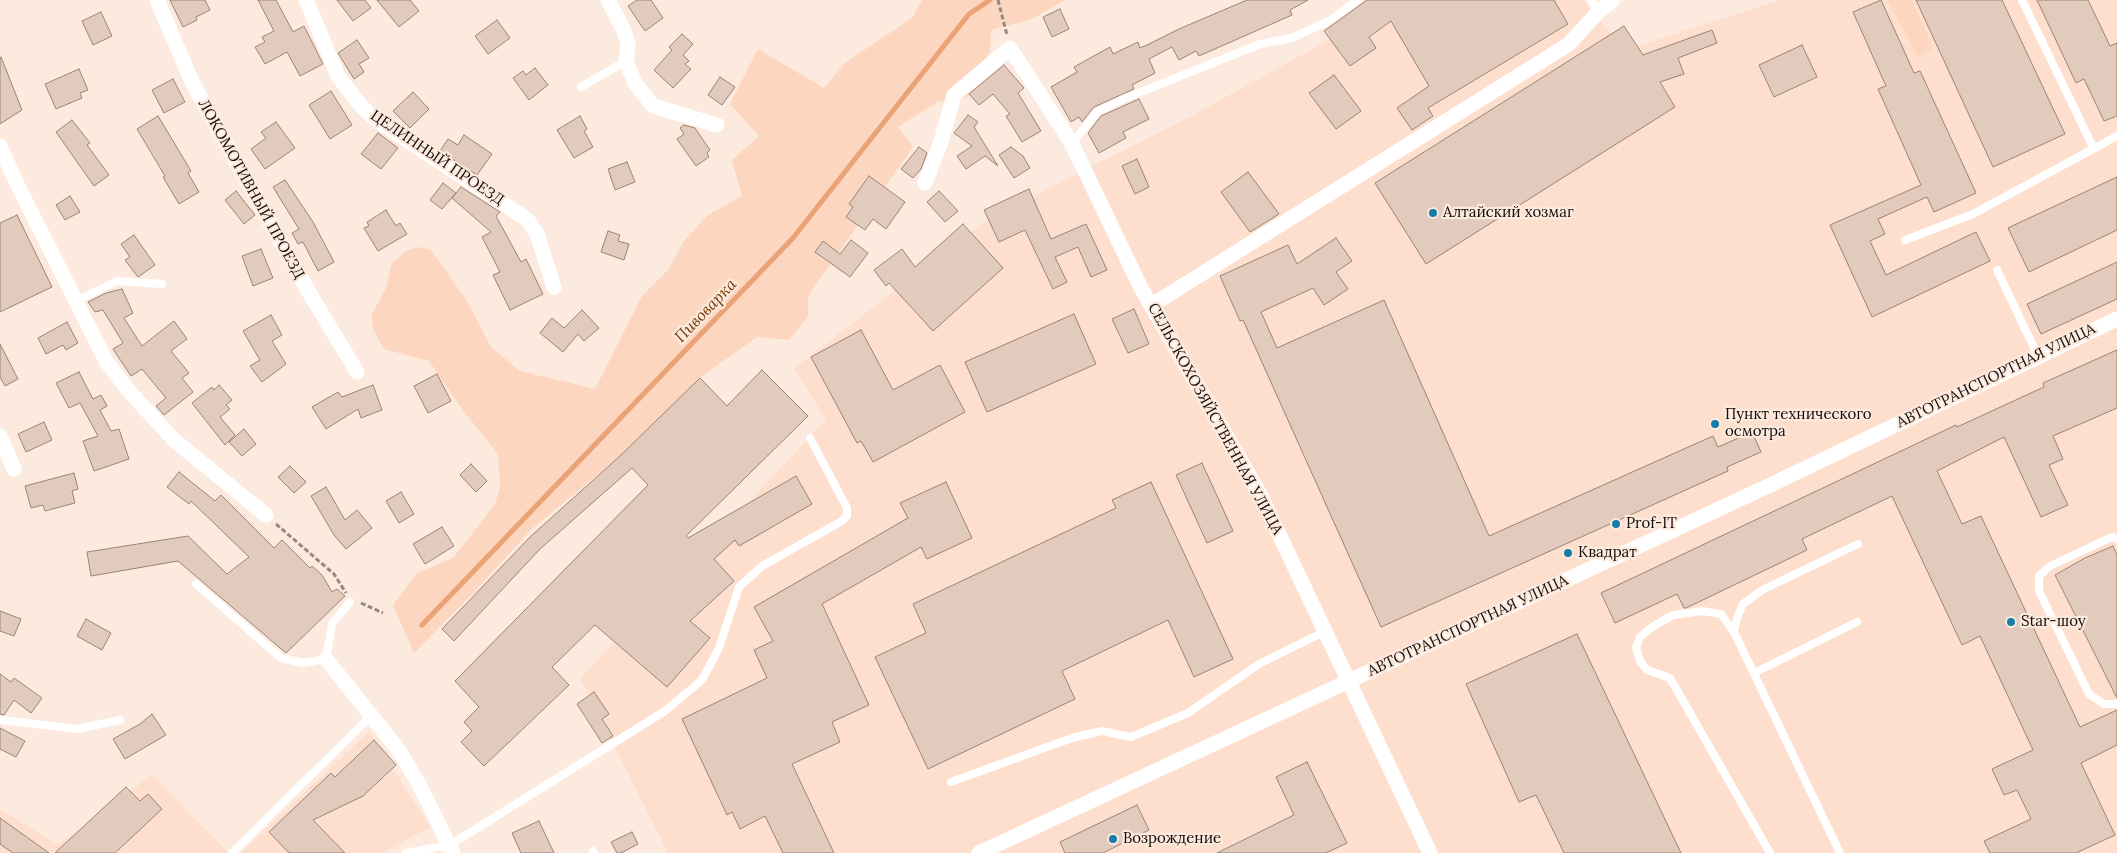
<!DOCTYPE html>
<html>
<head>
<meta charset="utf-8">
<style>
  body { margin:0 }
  canvas { display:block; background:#fdeade }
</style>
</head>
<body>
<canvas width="2117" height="853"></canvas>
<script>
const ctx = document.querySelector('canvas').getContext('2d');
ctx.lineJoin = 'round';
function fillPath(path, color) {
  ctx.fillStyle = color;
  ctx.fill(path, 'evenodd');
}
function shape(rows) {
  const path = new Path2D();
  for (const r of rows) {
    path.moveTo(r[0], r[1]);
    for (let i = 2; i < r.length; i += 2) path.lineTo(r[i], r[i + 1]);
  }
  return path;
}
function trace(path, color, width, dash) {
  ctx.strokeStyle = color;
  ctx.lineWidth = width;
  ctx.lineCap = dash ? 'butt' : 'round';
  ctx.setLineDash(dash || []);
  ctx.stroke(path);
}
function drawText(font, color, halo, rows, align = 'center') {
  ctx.font = font + ' Lora,serif';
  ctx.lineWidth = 4.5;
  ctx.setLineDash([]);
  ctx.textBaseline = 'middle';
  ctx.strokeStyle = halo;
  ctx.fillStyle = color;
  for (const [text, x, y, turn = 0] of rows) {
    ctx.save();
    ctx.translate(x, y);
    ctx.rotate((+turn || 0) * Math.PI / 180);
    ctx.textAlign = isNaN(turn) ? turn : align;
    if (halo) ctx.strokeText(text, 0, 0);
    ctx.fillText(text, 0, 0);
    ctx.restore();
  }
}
fillPath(shape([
  [1401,0,1583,0,1624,50,1781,0,2117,0,2117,853,668,853,580,678,826,420,794,368,988,219,1195,114],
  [369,731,430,827,382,853,241,853],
  [152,775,229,853,0,853,0,809,58,845]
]), '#fedfcd');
fillPath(shape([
  [922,0,1065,0,1032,19,991,30,990,51,968,97,937,102,898,127,913,147,812,290,808,298,808,317,789,340,757,337,701,377,626,451,532,529,474,592,414,653,393,605,416,574,454,557,495,504,500,488,498,454,462,409,429,361,384,349,374,331,371,316,386,288,392,263,405,252,417,247,431,250,467,301,491,347,520,371,595,389,642,296,668,270,684,241,708,215,742,196,732,160,759,136,730,104,758,49,824,88,846,62,912,18],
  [1888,0,1912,0,1933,48,1918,57]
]), '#fcd6bf');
trace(shape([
  [422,625,793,238,969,14,990,0]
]), '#e9a376', 5);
const building = shape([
  [170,0,205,0,210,10,196,17,197,20,183,27,170,0],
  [258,0,276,0,293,32,304,26,323,64,300,76,287,52,265,64,255,47,265,42,262,37,274,31,258,0],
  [337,0,365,0,371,8,353,21,337,0],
  [377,0,410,0,419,11,399,27,377,0],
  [637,0,651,0,663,18,645,31,628,6,637,0],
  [1247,0,1308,0,1290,10,1292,15,1199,56,1196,51,1179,60,1172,47,1149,59,1155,73,1132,85,1134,89,1094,107,1082,122,1079,117,1071,122,1051,87,1077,72,1074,67,1110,47,1113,54,1138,42,1140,48,1147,45,1179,29,1247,0],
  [1367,0,1554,0,1568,24,1428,108,1433,116,1412,130,1397,108,1429,86,1391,21,1369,37,1376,48,1350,66,1324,31,1367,0],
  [1881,0,1914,73,1920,71,1976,193,1934,212,1927,197,1878,219,1885,234,1870,241,1886,275,1976,232,1990,261,1872,317,1830,225,1921,185,1878,89,1886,86,1853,12,1881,0],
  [1916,0,2002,0,2065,134,1993,167,1916,0],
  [2037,0,2088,0,2110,46,2117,43,2117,116,2104,121,2084,79,2076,83,2037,0],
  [1060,9,1069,29,1052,37,1043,17,1060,9],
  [101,12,112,36,93,45,82,21,101,12],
  [497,20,510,38,488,54,475,36,497,20],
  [1624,26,1643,55,1712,30,1717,43,1678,58,1684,74,1660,82,1675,107,1426,264,1375,183,1624,26],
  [682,34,693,44,683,55,689,61,685,64,691,69,673,88,654,70,672,50,669,47,682,34],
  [357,40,369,58,359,64,364,72,354,79,338,53,357,40],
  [1802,45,1817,77,1774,97,1759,65,1802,45],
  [1,57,22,110,0,124,0,58,1,57],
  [1004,65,1024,88,1018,93,1041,131,1022,142,1006,116,1010,114,993,94,979,105,969,94,1004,65],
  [535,68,548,85,529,100,513,78,523,71,526,75,535,68],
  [79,69,88,90,80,93,82,98,56,109,45,84,79,69],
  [1334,75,1361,111,1336,129,1309,93,1334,75],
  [720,77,735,87,722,105,708,95,720,77],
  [173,79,185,102,164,113,152,90,173,79],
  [331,91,352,125,330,139,309,105,331,91],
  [413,92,429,109,410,128,393,111,413,92],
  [1139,99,1149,119,1123,132,1126,138,1099,153,1088,133,1101,116,1139,99],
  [968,115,978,122,974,127,998,166,985,156,966,169,957,156,972,146,954,133,968,115],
  [158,116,191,171,188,173,199,192,179,204,163,177,165,176,137,129,158,116],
  [580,116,587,129,584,131,593,147,574,158,557,130,580,116],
  [72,120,90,143,87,145,109,175,94,186,56,132,72,120],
  [276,122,295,148,265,169,251,149,266,138,261,132,276,122],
  [684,125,695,128,710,150,707,153,709,157,696,166,677,139,684,134,680,128,684,125],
  [378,133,398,148,381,169,361,154,378,133],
  [464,135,492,154,477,175,440,151,448,139,458,145,464,135],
  [919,147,927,153,921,169,913,178,901,169,919,147],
  [1011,147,1023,156,1030,168,1014,178,999,155,1011,147],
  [1137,159,1149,187,1135,194,1122,166,1137,159],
  [627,162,635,182,615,190,608,169,627,162],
  [1248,172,1279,214,1250,232,1221,192,1248,172],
  [869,176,905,202,886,229,873,219,865,230,846,217,853,207,849,204,869,176],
  [2117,177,2117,230,2029,272,2008,228,2117,177],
  [285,180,313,222,334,262,318,271,303,242,298,244,292,233,299,229,273,187,285,180],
  [443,183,456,193,442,209,430,200,443,183],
  [461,187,500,212,496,216,521,262,526,259,543,294,510,310,493,275,500,272,482,237,491,232,452,198,461,187],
  [1029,189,1051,239,1086,224,1107,270,1091,277,1078,247,1055,257,1067,282,1053,289,1025,230,999,242,984,210,1029,189],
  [236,191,255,215,244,224,225,200,236,191],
  [939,191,958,211,945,222,927,202,939,191],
  [70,196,80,212,65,220,56,205,70,196],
  [386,210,396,226,400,223,407,234,378,251,364,228,369,226,367,222,386,210],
  [17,215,52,287,0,312,0,223,17,215],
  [963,224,1003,268,933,331,889,283,886,286,874,270,902,249,915,267,963,224],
  [608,231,620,235,618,241,629,244,624,260,601,252,608,231],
  [134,235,155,265,138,277,125,260,130,257,121,244,134,235],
  [1336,238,1352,261,1336,272,1348,289,1324,305,1313,288,1261,312,1277,348,1384,300,1489,536,1713,436,1718,447,1752,432,1761,452,1727,467,1728,471,1381,627,1243,320,1240,321,1220,276,1288,245,1297,264,1336,238],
  [851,240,868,253,850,277,815,252,823,241,840,254,851,240],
  [261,249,273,278,253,286,242,256,261,249],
  [2117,262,2117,299,2041,334,2027,304,2117,262],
  [122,289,133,313,124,318,142,346,174,321,187,339,171,351,189,373,182,378,193,392,164,415,156,406,166,398,142,369,131,376,113,349,123,343,103,310,95,312,88,302,106,293,122,289],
  [1134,309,1149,344,1128,353,1112,319,1134,309],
  [582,310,599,328,584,341,578,334,563,352,540,333,552,318,564,328,582,310],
  [1074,314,1096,364,987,412,965,362,1074,314],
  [271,315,282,335,272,341,286,364,262,382,250,366,260,360,243,331,271,315],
  [67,322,78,343,66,350,63,345,46,354,38,338,67,322],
  [861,330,893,390,940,365,965,412,873,462,861,441,857,443,811,357,861,330],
  [0,344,18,379,5,386,0,377,0,344],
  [2117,350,2117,408,2053,436,2063,459,2049,465,2068,505,2041,517,2004,437,1937,471,1962,524,1981,516,2080,727,2117,710,2117,745,2081,763,2115,835,2076,853,1990,853,1984,841,2031,819,2017,790,2004,795,1992,769,2033,750,1980,636,1962,645,1892,496,1802,539,1807,550,1686,608,1684,608,1677,594,1615,623,1601,593,1956,425,1957,427,2044,387,2043,383,2117,350],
  [762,370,808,416,686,536,688,538,796,476,812,504,739,546,735,540,714,559,734,581,690,621,710,638,667,687,595,625,552,667,569,685,484,766,461,742,472,731,464,722,479,707,455,681,648,485,632,468,540,549,454,641,442,629,530,537,620,456,700,378,727,406,762,370],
  [79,372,93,399,101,395,107,406,100,410,111,431,119,429,129,459,94,471,83,441,98,436,80,403,69,408,56,383,79,372],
  [437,374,451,401,428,413,414,386,437,374],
  [219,385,232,400,226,405,230,409,220,417,235,435,225,445,192,403,212,387,214,390,219,385],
  [373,385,382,410,361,418,358,409,326,429,312,407,338,392,342,397,373,385],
  [44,422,52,440,26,452,18,434,44,422],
  [244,429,256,444,242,456,229,442,244,429],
  [1202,463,1233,531,1207,543,1176,475,1202,463],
  [471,464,487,481,476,492,460,475,471,464],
  [290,466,306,482,294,493,278,477,290,466],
  [179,472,215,501,221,495,274,548,282,540,310,568,312,566,322,575,332,592,337,589,345,596,286,653,178,561,91,576,87,552,188,536,227,574,249,557,191,501,189,504,167,487,179,472],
  [74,473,78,489,72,491,75,503,45,511,43,505,31,508,25,486,74,473],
  [946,482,972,538,927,559,921,547,822,604,869,705,832,722,840,742,792,764,834,853,783,853,765,816,740,829,732,812,727,815,682,719,767,678,754,650,773,641,754,607,908,518,900,503,946,482],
  [1151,482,1233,659,1194,677,1168,620,1062,671,1075,699,928,769,875,657,926,633,913,604,1116,508,1112,500,1151,482],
  [326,487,345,520,357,510,372,528,346,549,334,535,311,496,326,487],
  [401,492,414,514,399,523,386,501,401,492],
  [442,527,454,546,425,564,413,544,442,527],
  [2113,546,2117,555,2117,698,2055,575,2085,558,2113,546],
  [0,611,21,619,14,636,0,631,0,611],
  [86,619,111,633,102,650,77,636,86,619],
  [1577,634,1681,853,1564,853,1536,795,1519,802,1466,684,1577,634],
  [0,674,11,682,14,678,42,698,31,713,14,700,4,715,0,714,0,674],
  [594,692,609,714,602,719,613,736,602,743,577,704,594,692],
  [152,714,166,735,125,759,113,739,140,724,152,714],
  [0,728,25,741,16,757,0,749,0,728],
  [374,740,396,765,363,796,313,820,345,853,289,853,269,832,331,773,335,777,374,740],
  [1307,762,1347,843,1326,853,1217,853,1294,815,1276,777,1307,762],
  [126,787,140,801,148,794,162,809,115,853,55,853,126,787],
  [1137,805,1149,830,1103,853,1065,853,1060,842,1137,805],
  [0,818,49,853,13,853,0,844,0,818],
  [539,821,554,853,521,853,512,833,539,821],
  [632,832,638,844,621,853,617,853,611,842,632,832]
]);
fillPath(building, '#e2cbbd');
trace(building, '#998477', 1);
trace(shape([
  [998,0,1007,35],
  [276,524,334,574,346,593],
  [361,603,383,613]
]), '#978981', 3, [5, 2.5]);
trace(shape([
  [1591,0,1598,12],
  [2022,0,2093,147],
  [581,87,626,61],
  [1072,144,1097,112,1121,100,1260,44,1292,38,1329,21,1358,0],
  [1905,240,1973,214,2117,136],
  [1997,270,2038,356],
  [76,301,117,281,162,284],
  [2117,539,2112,537,2050,566,2039,576,2039,591,2089,694,2104,704,2117,704],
  [196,584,281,658,303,663,326,659,332,624,350,602],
  [1734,632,1737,618,1743,604,1762,590,1858,544],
  [1754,673,1857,622],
  [0,720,77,729,120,720],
  [951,782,1072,738,1102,731,1131,737,1188,713,1259,664,1326,631],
  [593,851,594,853],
  [232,853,371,716],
  [406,853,450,845,665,711,702,680,719,648,739,587,762,566,842,521,847,516,847,508,810,438],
  [1770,853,1670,678,1647,670,1640,661,1636,648,1640,637,1652,627,1673,615,1702,611,1721,614,1734,632,1840,853]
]), '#fff', 8);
trace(shape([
  [157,0,193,84,310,294,357,372],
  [306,0,338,76,360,105,375,119,528,220,537,234,554,287],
  [608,0,624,31,628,44,626,61,635,83,653,106,717,125],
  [0,146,16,182,106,361,128,390,175,441,266,515],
  [925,183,941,142,954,95,1010,48,1072,144,1141,288,1260,494,1430,853],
  [1152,305,1569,44,1598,12,1613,0],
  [0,436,14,469],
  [326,659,398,749,419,784,453,853],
  [979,853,1764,488,2117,319]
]), '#fff', 15);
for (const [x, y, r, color] of [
  [1433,213,5,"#177ca7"],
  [1715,424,5,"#177ca7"],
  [1616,524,5,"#177ca7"],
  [1568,553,5,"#177ca7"],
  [2011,622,5,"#177ca7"],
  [1113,839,5,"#177ca7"]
]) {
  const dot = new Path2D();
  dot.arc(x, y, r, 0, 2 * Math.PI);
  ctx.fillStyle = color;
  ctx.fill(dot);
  trace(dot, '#fdeade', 2);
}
drawText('15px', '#110906', '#fdeade', [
  ["ЦЕЛИННЫЙ ПРОЕЗД",437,158,34],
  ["ЛОКОМОТИВНЫЙ ПРОЕЗД",251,189,61],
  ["АВТОТРАНСПОРТНАЯ УЛИЦА",1996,376,-26],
  ["СЕЛЬСКОХОЗЯЙСТВЕННАЯ УЛИЦА",1215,419,61],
  ["АВТОТРАНСПОРТНАЯ УЛИЦА",1468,626,-25]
]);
drawText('15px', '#110906', '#fdeade', [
  ["Алтайский хозмаг",1443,213],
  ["Пункт технического",1725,415],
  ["осмотра",1725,432],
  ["Prof-IT",1626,524],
  ["Квадрат",1578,553],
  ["Star-шоу",2021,622],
  ["Возрождение",1123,839]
], 'left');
drawText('italic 16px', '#763800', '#fdeade', [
  ["Пивоварка",706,311,-46]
]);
</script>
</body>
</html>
